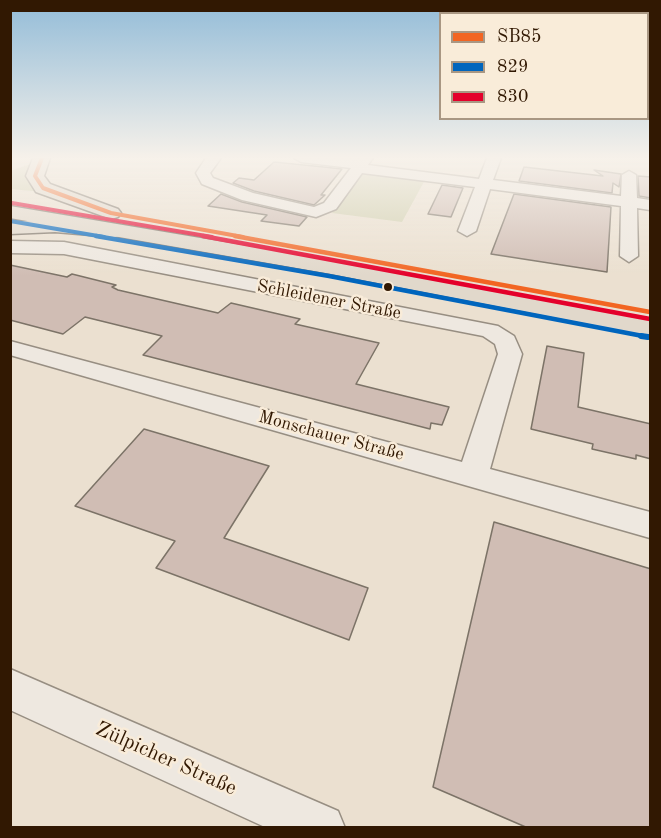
<!DOCTYPE html>
<html>
<head>
<meta charset="utf-8">
<style>
  body { margin:0 }
  #map { position:relative; width:661px; height:838px; overflow:hidden; background:#ebe0d0; font-family:"Old Standard TT",serif }
  canvas { display:block }
  .frame { position:absolute; inset:0; border:12px solid #311802; pointer-events:none }
  .legend { position:absolute; left:439px; top:12px; width:210px; height:108px; box-sizing:border-box; background:#f9ecd9; border:2px solid #a99783; margin:0; padding:8px 10px; list-style:none; font-size:18px; color:#311802 }
  .legend li { display:flex; align-items:center; gap:12px; height:30px }
  .legend b { width:30px; border:2px solid #a99783 }
</style>
</head>
<body>
<div id="map">
<canvas width="661" height="838"></canvas>
<div class="frame"></div>
<ul class="legend">
<li><b style="height:8px;background:#f26522"></b>SB85</li>
<li><b style="height:8px;background:#0065bd"></b>829</li>
<li><b style="height:8px;background:#e4002b"></b>830</li>
</ul>
</div>
<script>
const ctx = document.querySelector('canvas').getContext('2d');
ctx.lineJoin = 'round';
function fillPath(path, color) {
  ctx.fillStyle = color;
  ctx.fill(path, 'evenodd');
}
function shape(rows) {
  const path = new Path2D();
  for (const r of rows) {
    path.moveTo(r[0], r[1]);
    for (let i = 2; i < r.length; i += 2) path.lineTo(r[i], r[i + 1]);
  }
  return path;
}
function trace(path, color, width, dash) {
  ctx.strokeStyle = color;
  ctx.lineWidth = width;
  ctx.lineCap = dash ? 'butt' : 'round';
  ctx.setLineDash(dash || []);
  ctx.stroke(path);
}
function drawText(font, color, halo, rows, align = 'center') {
  ctx.font = font + ' "Old Standard TT",serif';
  ctx.lineWidth = 5;
  ctx.setLineDash([]);
  ctx.textBaseline = 'middle';
  ctx.strokeStyle = halo;
  ctx.fillStyle = color;
  for (const [text, x, y, turn = 0] of rows) {
    ctx.save();
    ctx.translate(x, y);
    ctx.rotate((+turn || 0) * Math.PI / 180);
    ctx.textAlign = isNaN(turn) ? turn : align;
    if (halo) ctx.strokeText(text, 0, 0);
    ctx.fillText(text, 0, 0);
    ctx.restore();
  }
}
fillPath(shape([
  [33,163,42,192,11,189,10,171],
  [368,173,425,180,402,222,332,213,361,174]
]), '#d1d0b0');
const building = shape([
  [274,162,324,167,342,169,321,195,325,195,314,205,254,191,233,183,239,178,254,180,274,162],
  [524,167,603,176,594,170,621,174,619,187,613,183,612,193,519,181,524,167],
  [638,176,651,177,651,198,639,196,638,176],
  [442,185,463,188,451,217,428,214,442,185],
  [221,194,242,202,307,217,299,226,261,221,267,215,208,206,221,194],
  [514,194,611,207,607,272,491,254,514,194],
  [10,265,67,277,72,274,116,285,112,287,118,290,218,313,231,303,300,319,295,324,379,343,356,384,449,407,442,425,431,423,430,429,143,355,162,336,85,317,63,334,10,320,10,265],
  [547,346,584,353,578,407,651,424,651,459,636,455,636,459,592,449,593,444,531,429,547,346],
  [144,429,269,466,224,538,368,588,349,640,156,568,175,541,75,506,144,429],
  [494,522,651,569,651,828,528,828,433,787,494,522]
]);
fillPath(building, '#d0bdb4');
trace(building, '#7c7367', 1.5);
const minor = shape([
  [206,158,221,158,210,173,213,178,253,193,314,207,324,203,351,168,301,162,294,158,373,158,368,165,479,179,487,158,501,158,493,180,621,196,622,175,629,171,636,175,637,198,650,200,650,210,637,208,638,256,629,262,620,256,621,206,490,189,476,231,467,236,458,231,475,187,362,173,336,209,316,217,242,200,202,184,196,173,206,158],
  [10,241,64,242,498,326,514,336,522,354,490,469,650,512,650,538,10,355,10,341,462,462,498,354,495,344,483,336,64,254,10,253,10,241],
  [10,669,338,811,345,828,267,828,10,710,10,669]
]);
const major = shape([
  [10,206,331,260,650,320,650,336,331,274,10,218,10,206]
]);
const highway = shape([
  [33,158,50,158,44,176,50,184,118,209,121,213,118,217,111,219,36,192,26,176,33,158],
  [55,220,114,225,122,226,125,231,122,236,114,237,55,232,10,234,10,222,55,220]
]);
trace(minor, '#978e82', 3);
trace(major, '#7c7367', 3);
trace(highway, '#7c7367', 3);
fillPath(minor, '#eee8e0');
fillPath(major, '#e1d8cb');
fillPath(highway, '#e1d8cb');
trace(shape([
  [42,158,35,176,43,188,111,213,243,237]
]), '#f26522', 4);
trace(shape([
  [235,236,650,312]
]), '#f26522', 4.5);
trace(shape([
  [10,221,104,237]
]), '#0065bd', 4);
trace(shape([
  [96,236,329,276,648,337]
]), '#0065bd', 4.5);
trace(shape([
  [641,336,648,337]
]), '#0065bd', 6);
trace(shape([
  [12,203,212,237]
]), '#e4002b', 4);
trace(shape([
  [203,236,650,319]
]), '#e4002b', 4.5);
const sky = ctx.createLinearGradient(0, 0, 0, 276);
sky.addColorStop(0, '#93bcd8');
sky.addColorStop(0.57, '#f6f1ea');
sky.addColorStop(1, '#f6f1ea00');
ctx.fillStyle = sky;
ctx.fillRect(0, 0, 661, 276);
for (const [x, y, r, color] of [
  [388,287,5,"#311802"]
]) {
  const dot = new Path2D();
  dot.arc(x, y, r, 0, 2 * Math.PI);
  ctx.fillStyle = color;
  ctx.fill(dot);
  trace(dot, '#f9ecd9', 2);
}
drawText('18px', '#311802', '#f9ecd9', [
  ["Schleidener Straße",329,300,11],
  ["Monschauer Straße",331,436,15]
]);
drawText('21px', '#311802', '#f9ecd9', [
  ["Zülpicher Straße",166,759,24]
]);
</script>
</body>
</html>
